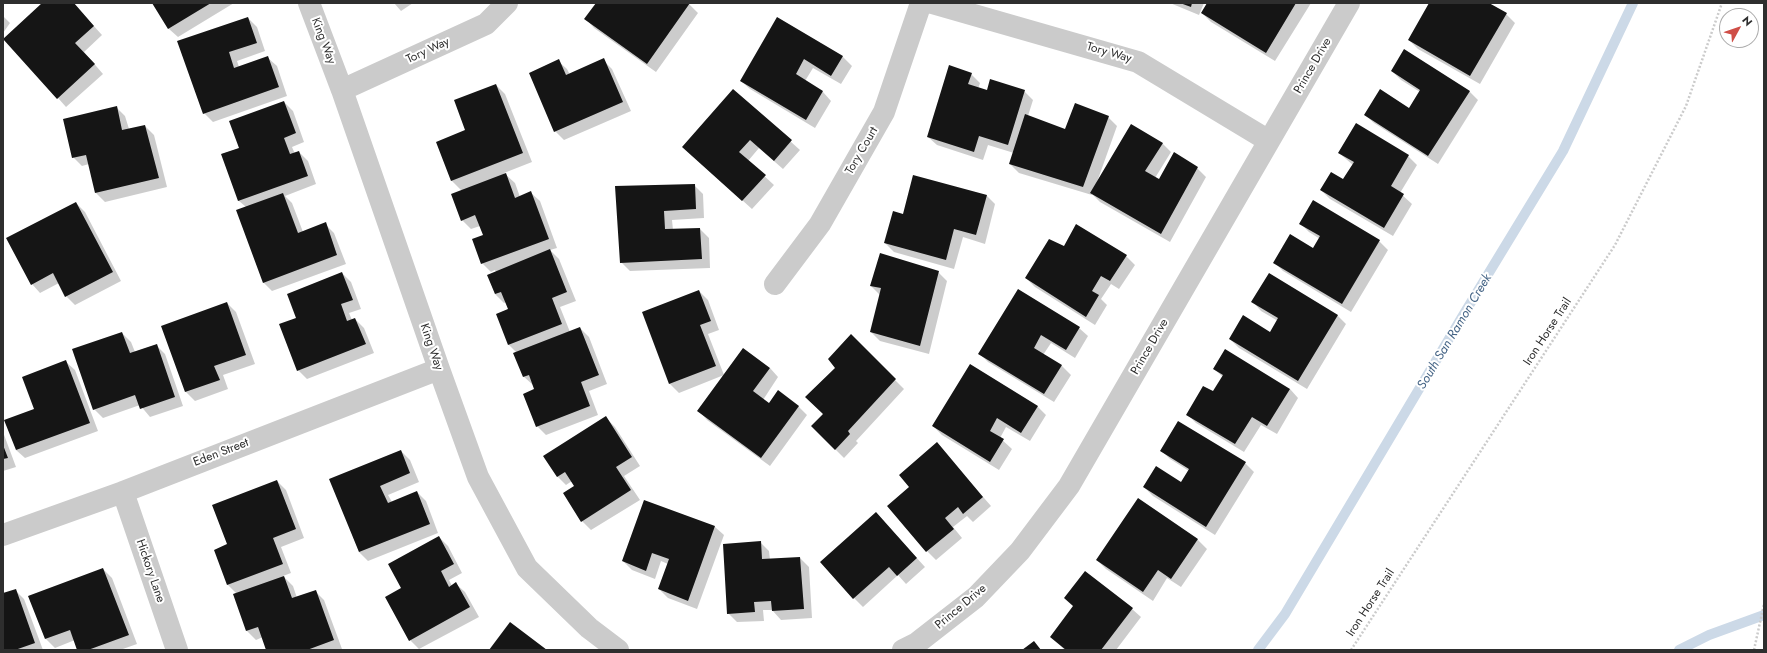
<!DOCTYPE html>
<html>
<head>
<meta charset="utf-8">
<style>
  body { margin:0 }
  #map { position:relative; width:1767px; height:653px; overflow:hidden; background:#fff; font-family:Jost,sans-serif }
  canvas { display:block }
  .frame { position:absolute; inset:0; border:4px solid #2e2e2e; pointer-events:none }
  .north { position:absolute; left:1719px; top:8px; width:40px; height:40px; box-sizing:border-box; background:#fff; border:1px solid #ababab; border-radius:50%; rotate:50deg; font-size:11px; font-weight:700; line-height:16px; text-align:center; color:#2e2e2e }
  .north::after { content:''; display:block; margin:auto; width:14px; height:18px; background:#cf4e47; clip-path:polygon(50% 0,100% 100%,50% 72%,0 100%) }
</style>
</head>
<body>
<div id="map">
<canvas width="1767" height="653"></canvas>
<div class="frame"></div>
<div class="north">N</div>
</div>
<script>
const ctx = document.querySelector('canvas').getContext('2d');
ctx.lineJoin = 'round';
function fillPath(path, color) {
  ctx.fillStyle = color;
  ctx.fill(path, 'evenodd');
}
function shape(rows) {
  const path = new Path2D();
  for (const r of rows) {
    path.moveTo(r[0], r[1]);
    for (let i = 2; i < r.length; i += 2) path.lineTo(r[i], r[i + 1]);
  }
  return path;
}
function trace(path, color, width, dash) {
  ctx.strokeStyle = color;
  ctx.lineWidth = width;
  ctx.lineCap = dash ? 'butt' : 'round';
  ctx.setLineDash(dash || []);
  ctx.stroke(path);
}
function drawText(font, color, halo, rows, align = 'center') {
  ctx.font = font + ' Jost,sans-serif';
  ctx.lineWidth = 4;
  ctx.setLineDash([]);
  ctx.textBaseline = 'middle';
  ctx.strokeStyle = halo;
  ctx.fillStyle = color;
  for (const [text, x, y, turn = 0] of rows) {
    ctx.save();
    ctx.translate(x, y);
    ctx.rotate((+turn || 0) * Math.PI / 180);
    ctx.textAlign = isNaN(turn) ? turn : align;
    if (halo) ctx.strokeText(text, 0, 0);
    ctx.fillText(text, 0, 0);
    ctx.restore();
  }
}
fillPath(shape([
  [44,3,73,3,102,35,84,52,103,74,66,107,58,98],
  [153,3,234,3,178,37,169,29],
  [394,3,413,3,401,11],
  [597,3,688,3,698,13,656,72,594,28,586,19],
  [1170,3,1204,3,1199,15],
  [1208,3,1311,3,1275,61,1211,22,1202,13],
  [1431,3,1487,3,1506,14,1515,23,1480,84,1418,49,1409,40],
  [3,16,10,23,3,33],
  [248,18,257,27,265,51,237,61,239,67,268,58,277,66,287,96,213,122,204,113,178,42],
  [778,18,843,57,852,66,841,84,813,68,805,81,823,92,831,101,815,128,750,89,741,81],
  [603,60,612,69,631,111,564,140,555,131,558,61,567,69,570,75],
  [1392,71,1469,91,1478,100,1438,164,1374,123,1365,115,1409,109,1420,92,1401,80],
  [971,74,980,83,978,89,987,91,1024,91,1033,100,1028,116,1065,131,1108,117,1117,126,1097,182,1162,143,1171,152,1155,178,1159,180,1197,168,1206,177,1170,242,1100,202,1092,194,1092,195,1019,173,1010,164,1014,153,988,145,983,160,937,145,928,137],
  [496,85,505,94,532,162,504,173,515,183,520,197,531,193,540,201,557,248,550,250,559,259,576,301,560,307,570,332,580,328,589,337,607,384,589,391,598,415,546,435,537,426,535,390,533,385,523,376,517,353,509,345,497,314,509,309,506,302,504,303,495,294,488,275,496,272,495,270,491,272,482,263,484,236,480,226,471,229,462,220,462,191,452,181,467,131],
  [733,90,800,150,783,169,759,148,748,161,774,185,752,209,683,147],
  [284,102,293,111,304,142,292,147,295,154,299,152,308,161,316,184,285,196,292,203,303,232,325,224,334,233,346,264,272,291,263,282,246,207,239,201,222,154,240,148],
  [116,107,125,116,129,129,145,126,154,135,167,187,105,202,96,193,89,164,82,166,73,157],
  [1339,153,1408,156,1417,165,1400,193,1412,204,1393,236,1330,199,1321,190,1344,180,1353,165],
  [694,185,703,194,704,218,672,220,673,230,700,229,709,238,710,268,630,271,621,262,616,187],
  [987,196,995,204,985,244,963,237,954,269,894,252,885,243,904,215],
  [76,203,85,212,121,281,75,305,66,296,59,283,40,293,32,284],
  [1300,223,1379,241,1388,250,1351,312,1283,271,1274,262,1313,249,1320,239,1309,232],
  [1064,247,1126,256,1135,265,1119,289,1111,284,1101,299,1107,305,1095,325,1035,287,1026,278],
  [938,272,947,281,929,354,880,341,871,332,880,295,871,286],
  [342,273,351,282,361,309,349,313,352,320,355,319,364,328,374,353,307,379,298,370,298,318],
  [1018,290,1079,328,1088,336,1075,358,1051,343,1043,355,1062,366,1071,375,1054,402,988,362,980,354],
  [699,291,708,300,719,330,708,334,724,375,679,393,670,384,643,313],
  [1253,302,1337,315,1346,324,1307,389,1239,348,1230,339,1270,334,1278,321,1261,311],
  [227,303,236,312,255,364,223,375,228,389,195,401,186,392,162,327],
  [122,333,131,342,135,352,156,345,165,354,183,406,150,417,140,405,103,418,94,409],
  [851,336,904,389,856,441,858,443,844,458,812,426,824,415],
  [66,362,75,370,98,431,25,458,16,450],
  [770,368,778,377,763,400,769,404,798,406,807,415,770,466,707,420,699,411],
  [1214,369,1290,389,1298,398,1277,434,1261,425,1244,452,1196,423,1187,414,1213,393,1223,377],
  [1037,406,1046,415,1030,441,1006,427,1000,438,1012,449,999,470,942,435,933,426],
  [606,418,615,427,640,466,624,476,640,500,591,530,582,521,575,487,572,481,566,485,557,476],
  [3,432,16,467,3,471],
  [937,444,991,506,973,522,967,516,953,527,962,538,936,560,927,551,911,487],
  [1161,450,1245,463,1254,472,1215,535,1153,496,1144,487,1181,483,1189,471,1170,459],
  [401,451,410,460,419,482,388,495,392,502,417,492,426,501,438,533,368,561,359,552,331,479],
  [277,481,286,490,304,538,281,547,291,573,283,576,293,586,297,598,315,591,324,600,342,649,267,650,263,637,256,640,247,631,237,594,228,585,215,550,229,545],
  [1138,500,1198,540,1207,549,1181,587,1167,578,1153,601,1106,569,1097,560],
  [885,523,925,567,906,584,898,575,863,607,854,598],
  [715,527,724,535,697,609,668,598,659,589,668,564,661,561,655,579,632,570,623,561],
  [439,537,448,546,462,573,449,580,452,586,456,584,465,592,479,617,419,649,410,640],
  [760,542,769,551,770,560,800,558,809,567,812,618,781,620,772,610,763,610,764,621,737,622,728,613],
  [103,569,112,578,137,644,120,650,78,650,75,640,55,648,46,639,30,597],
  [15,590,24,599,43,650,3,650,3,594],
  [1074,607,1132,609,1141,617,1116,650,1065,650,1051,637]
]), '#0003');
trace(shape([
  [1258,650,1285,614,1462,317,1563,151,1633,3],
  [1679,650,1709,635,1764,615]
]), '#ccd9e7', 10);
fillPath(shape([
  [42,3,74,3,94,26,75,43,95,64,57,99,3,39],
  [152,3,211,3,168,29],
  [596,3,690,3,647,64,584,19],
  [1180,3,1192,3,1191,7],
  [1207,3,1296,3,1266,53,1201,13],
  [1429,3,1489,3,1507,13,1470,76,1408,40],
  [248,17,257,43,229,52,234,68,268,56,279,87,203,114,177,41],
  [777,17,843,56,831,76,804,59,796,74,823,91,806,120,740,81],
  [1404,49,1470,91,1428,156,1364,115,1380,89,1409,108,1420,90,1391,71],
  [604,58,623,102,554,132,529,73,559,59,566,75],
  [949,65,972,73,968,84,987,90,990,79,1025,90,1008,145,979,136,974,152,927,137],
  [496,84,523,153,451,181,436,142,465,130,454,100],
  [733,89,792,140,774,161,750,140,739,152,766,175,742,201,682,147],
  [284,101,296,133,284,138,290,154,299,151,308,176,238,201,221,154,239,148,229,121],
  [1075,103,1109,116,1083,187,1009,164,1025,114,1065,129],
  [117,106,122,130,145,125,159,178,95,193,86,155,72,158,63,119],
  [1356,123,1409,155,1391,186,1404,194,1384,228,1320,190,1331,172,1343,179,1354,162,1338,153],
  [1131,124,1163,143,1145,171,1159,179,1174,152,1198,167,1161,234,1090,193],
  [506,173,515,198,531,191,549,239,481,264,472,239,483,235,475,215,461,221,451,194],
  [913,175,987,195,976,235,954,229,946,260,884,243,893,211,903,214],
  [695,184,696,209,664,211,665,229,700,228,702,259,620,263,615,186],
  [283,193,298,233,326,222,337,255,263,283,236,210],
  [1313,200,1380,240,1342,304,1273,263,1290,234,1313,248,1320,236,1299,224],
  [76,202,113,272,65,297,53,273,31,285,6,238],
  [1076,224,1127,255,1110,281,1101,276,1092,291,1099,295,1086,317,1025,278,1049,239,1064,246],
  [550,249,567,292,552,298,562,324,508,345,496,314,508,309,501,292,495,294,487,275],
  [880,253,939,271,920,346,870,332,881,288,870,286],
  [342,272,353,300,341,304,347,321,355,318,366,344,297,371,279,324,296,318,287,294],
  [1269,273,1338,315,1298,381,1229,339,1243,315,1270,332,1278,318,1251,302],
  [1018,289,1080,327,1066,350,1041,335,1034,348,1062,365,1044,394,978,354],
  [699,290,711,321,700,325,716,366,669,384,642,312],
  [227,302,246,355,214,366,220,380,185,392,161,326],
  [580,327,599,375,581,382,590,406,536,427,523,394,534,389,529,375,523,377,513,353],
  [122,332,130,353,157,344,175,397,140,409,135,395,93,410,72,349],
  [851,334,896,379,848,431,850,434,835,450,811,426,823,414,805,397,835,368,828,359],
  [743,348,770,368,753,391,769,403,778,390,799,406,761,458,697,411],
  [1225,349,1290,389,1267,426,1252,417,1235,444,1186,415,1203,386,1213,391,1223,375,1213,369],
  [66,360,90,423,16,450,4,420,34,409,22,377],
  [970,364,1038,406,1021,433,997,418,990,431,1004,439,990,462,932,426],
  [606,416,632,457,616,467,631,490,581,522,563,493,574,486,565,472,557,477,543,456],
  [1178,421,1246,462,1206,527,1143,487,1156,466,1181,482,1189,469,1160,451],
  [937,442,983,497,963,514,958,507,945,518,954,529,926,552,887,506,909,487,899,475],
  [3,445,8,458,3,459],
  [401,450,410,473,380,486,388,503,417,491,430,524,359,552,329,479],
  [277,480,296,529,273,538,283,564,227,585,214,550,227,544,212,505],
  [1138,498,1198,539,1171,579,1158,570,1143,592,1096,560],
  [644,500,715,526,688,601,658,589,669,559,652,553,646,571,622,561],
  [876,512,917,558,897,576,889,567,853,599,820,562],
  [439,536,454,564,441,571,449,587,456,582,470,607,409,641,385,597,401,588,388,564],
  [761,541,762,559,800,557,804,609,772,611,771,601,754,602,755,612,727,614,723,544],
  [103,568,129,635,88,650,77,650,70,630,45,639,28,596],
  [1085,571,1133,608,1101,650,1066,650,1050,637,1073,606,1064,598],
  [284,576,292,598,316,590,334,640,307,650,266,650,258,627,246,631,233,594],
  [16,589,35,643,15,650,3,650,3,593],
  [510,622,547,650,489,650],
  [1034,641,1041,650,1022,650]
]), '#151515');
trace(shape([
  [1351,650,1615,245,1686,106,1722,3],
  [1754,650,1764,604]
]), '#cbcbcb', 2.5, [2, 2]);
trace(shape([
  [309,3,342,90,439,369,478,477,527,568,589,628,618,650],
  [932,3,1138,62,1269,141],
  [342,90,486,24,507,3],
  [775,284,820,224,884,112,921,3],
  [123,492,177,650],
  [3,535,123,492,439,369],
  [903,650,917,643,976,597,1020,551,1069,486,1349,3]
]), '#cbcbcb', 22);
drawText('12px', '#2e2e2e', '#fff', [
  ["King Way",323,41,69],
  ["Tory Way",428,51,-25],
  ["Tory Way",1109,53,16],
  ["Prince Drive",1313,66,-60],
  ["Tory Court",862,151,-60],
  ["Iron Horse Trail",1548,332,-57],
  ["King Way",431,347,71],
  ["Prince Drive",1150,347,-60],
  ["Eden Street",221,453,-21],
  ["Hickory Lane",150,571,71],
  ["Iron Horse Trail",1371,603,-57],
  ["Prince Drive",961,607,-40]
]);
drawText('italic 13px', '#466586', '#fff', [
  ["South San Ramon Creek",1455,332,-59]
]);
</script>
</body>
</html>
